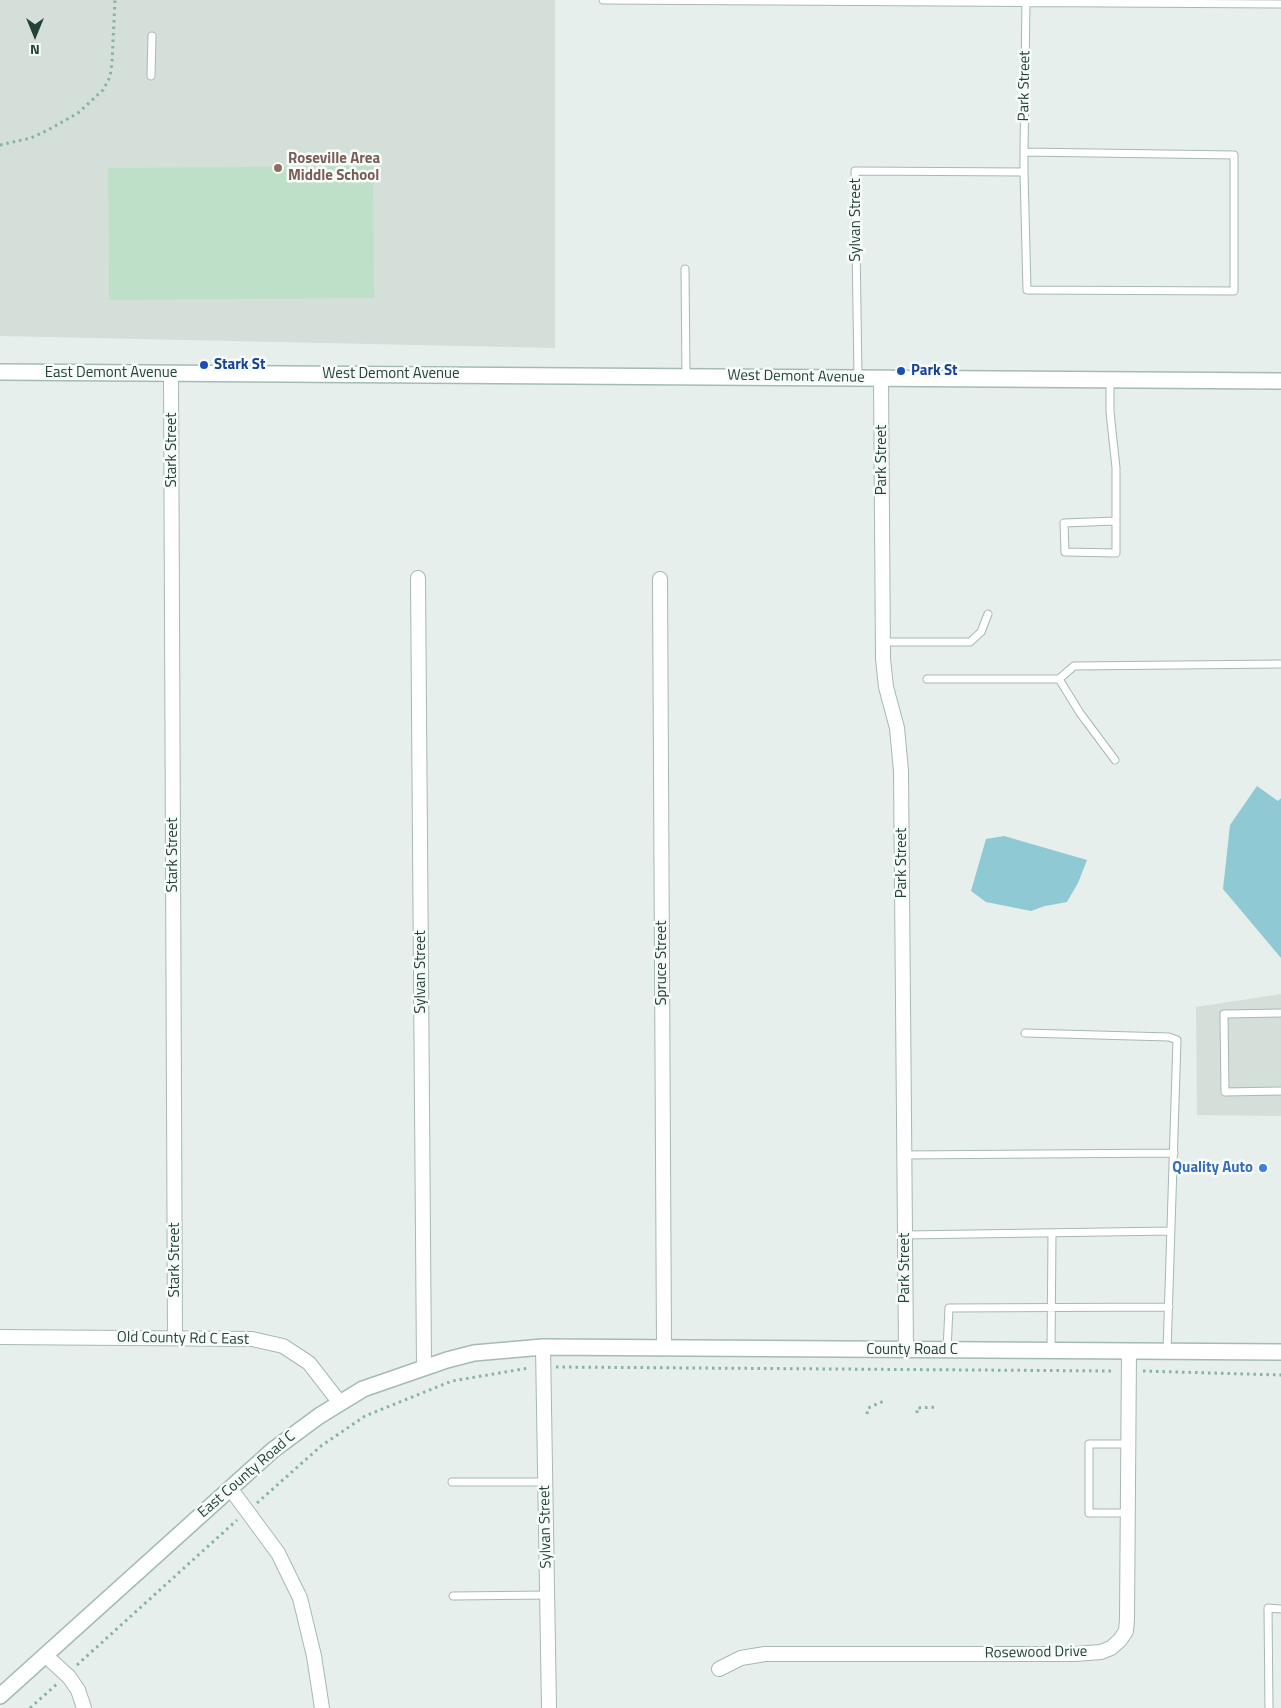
<!DOCTYPE html>
<html>
<head>
<meta charset="utf-8">
<style>
  body { margin:0 }
  #map { position:relative; width:1281px; height:1708px; overflow:hidden; background:#e6efeb; font-family:"Titillium Web",sans-serif }
  canvas { display:block }
  .north { position:absolute; left:10px; top:10px; width:50px; height:50px; -webkit-text-stroke:4px #f7fbf9; paint-order:stroke; rotate:180deg; font-size:14px; font-weight:700; line-height:20px; text-align:center; color:#24423a }
  .north::after { content:''; display:block; margin:auto; width:18px; height:22px; background:#24423a; clip-path:polygon(50% 0,100% 100%,50% 72%,0 100%) }
</style>
</head>
<body>
<div id="map">
<canvas width="1281" height="1708"></canvas>
<div class="north">N</div>
</div>
<script>
const ctx = document.querySelector('canvas').getContext('2d');
ctx.lineJoin = 'round';
function fillPath(path, color) {
  ctx.fillStyle = color;
  ctx.fill(path, 'evenodd');
}
function shape(rows) {
  const path = new Path2D();
  for (const r of rows) {
    path.moveTo(r[0], r[1]);
    for (let i = 2; i < r.length; i += 2) path.lineTo(r[i], r[i + 1]);
  }
  return path;
}
function trace(path, color, width, dash) {
  ctx.strokeStyle = color;
  ctx.lineWidth = width;
  ctx.lineCap = dash ? 'butt' : 'round';
  ctx.setLineDash(dash || []);
  ctx.stroke(path);
}
function drawText(font, color, halo, rows, align = 'center') {
  ctx.font = font + ' "Titillium Web",sans-serif';
  ctx.lineWidth = 5;
  ctx.setLineDash([]);
  ctx.textBaseline = 'middle';
  ctx.strokeStyle = halo;
  ctx.fillStyle = color;
  for (const [text, x, y, turn = 0] of rows) {
    ctx.save();
    ctx.translate(x, y);
    ctx.rotate((+turn || 0) * Math.PI / 180);
    ctx.textAlign = isNaN(turn) ? turn : align;
    if (halo) ctx.strokeText(text, 0, 0);
    ctx.fillText(text, 0, 0);
    ctx.restore();
  }
}
fillPath(shape([
  [0,0,555,0,555,348,0,336],
  [1281,994,1281,1116,1197,1115,1196,1007]
]), '#d4dfda');
fillPath(shape([
  [373,166,374,298,109,300,108,168]
]), '#bfe0c8');
fillPath(shape([
  [1257,786,1278,801,1281,798,1281,958,1223,889,1230,825],
  [1004,836,1087,860,1078,883,1067,902,1045,906,1031,911,986,902,971,891,986,839]
]), '#8ec9d4');
const lane = shape([
  [603,0,1281,4],
  [151,76,152,36],
  [1024,152,1234,155,1234,291,1027,290,1024,172,1024,152,1026,0],
  [685,269,686,377],
  [858,378,855,171,1024,172],
  [1110,380,1110,412,1116,468,1116,553,1065,552,1064,523,1116,521],
  [883,642,970,642,981,632,988,614],
  [927,679,1059,679,1074,666,1281,664],
  [1059,679,1080,713,1115,760],
  [1281,1013,1224,1014,1225,1092,1281,1091],
  [1025,1033,1169,1037,1177,1040,1167,1351],
  [904,1155,1174,1153],
  [905,1235,1171,1231],
  [947,1350,949,1308,1169,1307],
  [1051,1350,1052,1233],
  [452,1482,545,1482],
  [1128,1513,1089,1513,1089,1444,1129,1444],
  [453,1596,547,1595],
  [1269,1708,1268,1608,1281,1609]
]);
const street = shape([
  [171,373,175,1338],
  [881,378,883,659,886,687,897,728,901,771,906,1350],
  [418,578,424,1367],
  [660,579,664,1347],
  [0,1337,252,1339,283,1346,309,1363,340,1403],
  [543,1347,549,1708],
  [230,1488,278,1553,300,1598,314,1656,322,1708],
  [45,1655,69,1677,78,1690,84,1708],
  [719,1669,741,1658,765,1654,1075,1654,1101,1652,1111,1648,1120,1640,1126,1631,1127,1619,1129,1351]
]);
const secondary = shape([
  [0,372,1281,381],
  [0,1696,273,1450,319,1416,363,1389,447,1360,474,1353,543,1347,1281,1352]
]);
trace(lane, '#a8b8b2', 9);
trace(street, '#a8b8b2', 16);
trace(secondary, '#a4bbb3', 18);
trace(shape([
  [0,145,31,138,48,130,78,113,103,90,110,77,112,63,115,0],
  [556,1367,1114,1371],
  [1143,1371,1281,1375],
  [917,1413,917,1408,938,1407],
  [867,1414,868,1408,884,1401],
  [257,1503,321,1446,365,1416,452,1381,529,1368],
  [77,1665,237,1520],
  [30,1708,58,1683]
]), '#86b3a5', 3, [2.5, 4]);
trace(lane, '#fff', 7);
trace(street, '#fff', 14);
trace(secondary, '#fff', 15);
for (const [x, y, r, color] of [
  [278,168,5,"#8d6e63"],
  [204,365,5,"#1a4fb4"],
  [901,371,5,"#1a4fb4"],
  [1263,1168,5,"#3f7fe0"]
]) {
  const dot = new Path2D();
  dot.arc(x, y, r, 0, 2 * Math.PI);
  ctx.fillStyle = color;
  ctx.fill(dot);
  trace(dot, '#f7fbf9', 2);
}
drawText('15px', '#24423a', '#f7fbf9', [
  ["Park Street",1025,86,-89],
  ["Sylvan Street",856,220,-90],
  ["East Demont Avenue",111,373],
  ["West Demont Avenue",391,374],
  ["West Demont Avenue",796,377,1],
  ["Stark Street",172,450,-90],
  ["Park Street",882,460,-90],
  ["Stark Street",173,855,-90],
  ["Park Street",902,863,-90],
  ["Spruce Street",662,963,-90],
  ["Sylvan Street",421,972,-90],
  ["Stark Street",175,1260,-90],
  ["Park Street",905,1268,-90],
  ["Old County Rd C East",183,1339,1],
  ["County Road C",912,1350],
  ["East County Road C",247,1475,-41],
  ["Sylvan Street",546,1527,-91],
  ["Rosewood Drive",1036,1653,-1]
]);
drawText('bold 15px', '#785e54', '#f7fbf9', [
  ["Roseville Area",288,159],
  ["Middle School",288,176]
], 'left');
drawText('bold 15px', '#164399', '#f7fbf9', [
  ["Stark St",214,365],
  ["Park St",911,371]
], 'left');
drawText('bold 15px', '#366cbe', '#f7fbf9', [
  ["Quality Auto",1253,1168]
], 'right');
</script>
</body>
</html>
